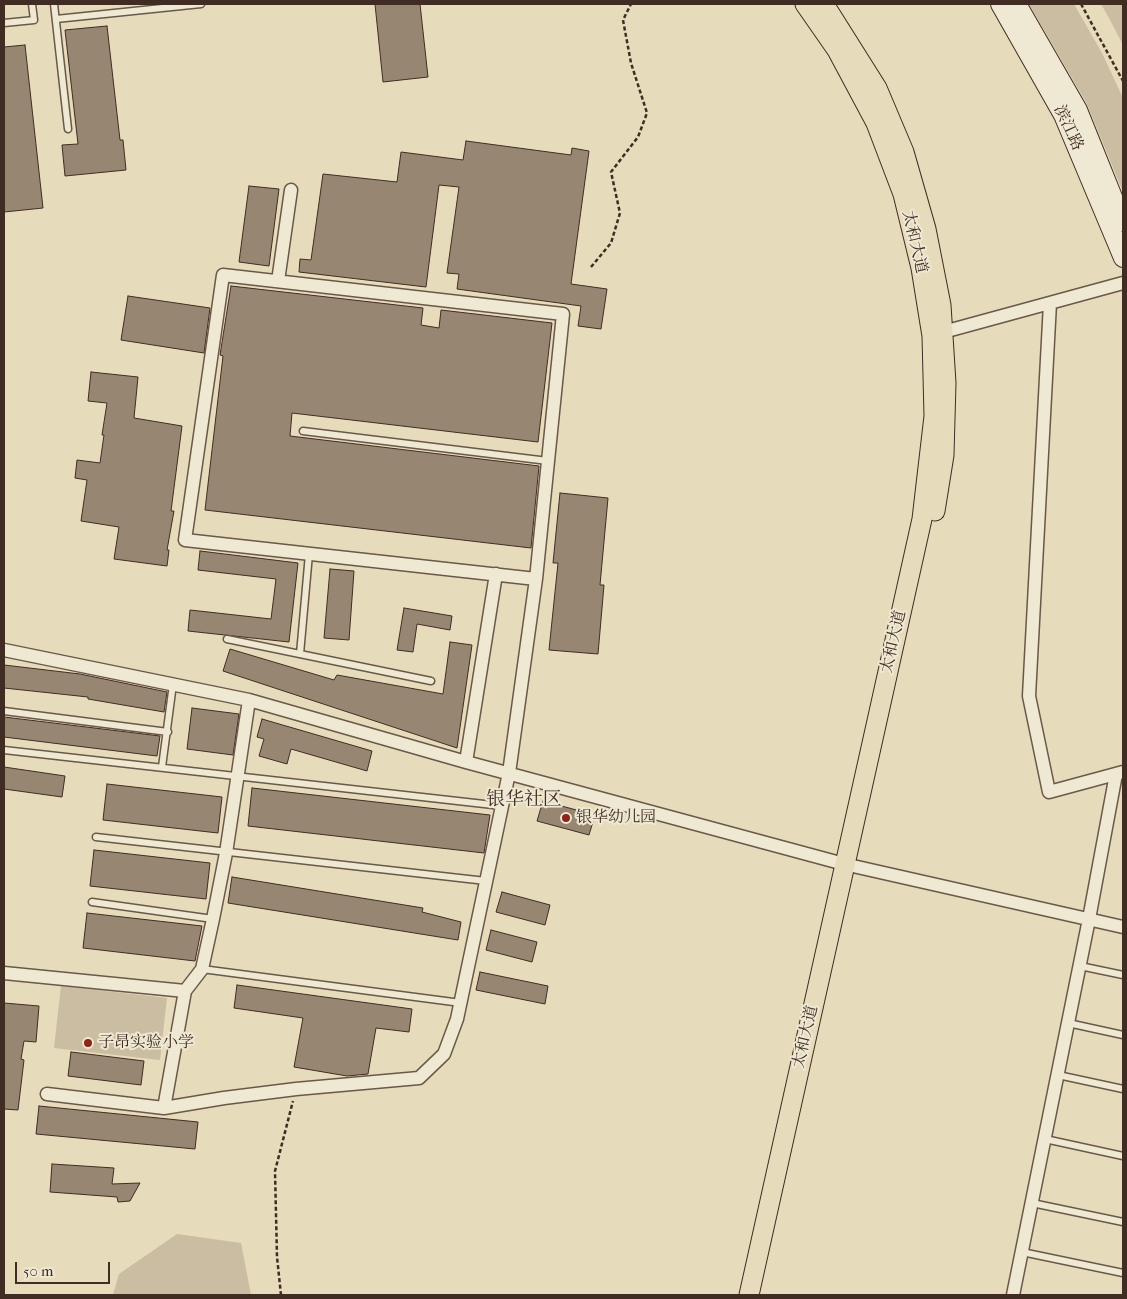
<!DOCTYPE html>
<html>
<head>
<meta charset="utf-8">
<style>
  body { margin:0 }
  #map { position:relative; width:1127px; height:1299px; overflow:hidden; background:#e6dbbb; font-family:"IM FELL French Canon",serif }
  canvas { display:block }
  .frame { position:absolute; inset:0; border:5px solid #412c23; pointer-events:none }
  .scale { position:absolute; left:15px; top:1262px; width:95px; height:22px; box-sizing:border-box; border:2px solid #412c23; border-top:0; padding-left:6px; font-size:15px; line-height:18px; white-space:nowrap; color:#412c23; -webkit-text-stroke:4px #efe8d3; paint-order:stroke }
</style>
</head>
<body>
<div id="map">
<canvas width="1127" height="1299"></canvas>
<div class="frame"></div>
<div class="scale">50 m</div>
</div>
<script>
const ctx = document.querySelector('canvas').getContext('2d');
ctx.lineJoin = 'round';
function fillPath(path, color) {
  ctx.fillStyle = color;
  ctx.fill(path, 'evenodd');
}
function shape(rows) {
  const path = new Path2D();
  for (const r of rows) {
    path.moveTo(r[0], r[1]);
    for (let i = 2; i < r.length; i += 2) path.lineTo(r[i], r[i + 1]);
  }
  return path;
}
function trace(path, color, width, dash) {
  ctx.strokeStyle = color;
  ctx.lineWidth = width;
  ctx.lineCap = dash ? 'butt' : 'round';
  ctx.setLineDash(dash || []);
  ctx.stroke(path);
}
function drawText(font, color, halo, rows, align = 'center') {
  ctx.font = font + ' "IM FELL French Canon","Noto Serif SC",serif';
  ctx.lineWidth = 4;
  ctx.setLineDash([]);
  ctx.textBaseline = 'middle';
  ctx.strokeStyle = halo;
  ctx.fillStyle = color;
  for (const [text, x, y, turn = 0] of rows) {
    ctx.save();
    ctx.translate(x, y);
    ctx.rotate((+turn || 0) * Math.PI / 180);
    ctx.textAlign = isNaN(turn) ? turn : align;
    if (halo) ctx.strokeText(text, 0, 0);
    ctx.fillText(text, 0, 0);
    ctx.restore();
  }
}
fillPath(shape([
  [1029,4,1074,4,1102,53,1123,98,1123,192,1087,104],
  [1101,4,1123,4,1123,45,1110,20],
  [61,986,167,998,160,1060,54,1048],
  [177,1234,241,1243,251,1295,113,1295,119,1274]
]), '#cabda1');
const building = shape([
  [375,4,420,4,428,77,383,82,375,4],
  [107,26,120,140,123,140,126,170,65,176,62,145,78,144,65,30,107,26],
  [25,45,43,208,4,212,4,47,25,45],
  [466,141,571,155,572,148,589,151,571,284,607,289,601,329,578,326,581,306,457,289,459,274,447,273,459,187,439,185,426,287,299,272,300,259,311,260,323,174,397,182,401,152,463,160,466,141],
  [249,186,279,189,269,266,239,262,249,186],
  [231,286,423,308,421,325,439,328,441,310,552,323,538,442,292,413,290,436,539,466,531,548,205,510,223,356,220,355,231,286],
  [128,296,210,308,204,353,121,340,128,296],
  [91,372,138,377,134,418,182,426,171,511,174,511,167,550,169,550,167,566,114,559,119,527,81,521,87,480,75,478,77,460,100,463,104,435,102,435,107,403,88,401,91,372],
  [560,493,608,498,600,585,604,585,598,654,549,650,558,563,553,563,560,493],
  [200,551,298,563,289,642,188,631,190,610,271,619,276,579,198,570,200,551],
  [330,569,354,571,349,640,324,638,330,569],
  [404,608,452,616,450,630,417,624,413,652,397,650,404,608],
  [450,642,472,645,457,748,223,671,230,649,334,680,337,675,443,694,450,642],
  [4,665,80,674,167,692,164,712,88,699,88,697,4,688,4,665],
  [192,708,239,714,233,755,187,749,192,708],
  [4,717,160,736,157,756,4,737,4,717],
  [262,719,372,751,367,771,291,749,287,764,259,756,264,739,257,737,262,719],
  [4,767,65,776,62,797,4,789,4,767],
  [107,784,222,797,218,833,103,820,107,784],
  [252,788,490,815,484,853,248,826,252,788],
  [543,801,595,815,589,835,537,821,543,801],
  [94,850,210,863,206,899,90,886,94,850],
  [232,877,423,908,422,912,461,922,458,940,228,903,232,877],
  [502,892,550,905,545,925,496,912,502,892],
  [87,913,202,926,195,961,83,948,87,913],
  [491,930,537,942,532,962,486,950,491,930],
  [480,972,548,986,545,1004,476,990,480,972],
  [237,985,412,1009,409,1032,376,1028,368,1074,347,1076,294,1067,303,1018,234,1008,237,985],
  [4,1003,39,1006,36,1042,24,1041,21,1059,24,1060,18,1110,4,1109,4,1003],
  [71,1052,144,1061,141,1085,68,1076,71,1052],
  [39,1106,198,1122,195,1149,36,1134,39,1106],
  [52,1164,114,1168,112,1184,140,1183,130,1201,118,1202,117,1197,50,1192,52,1164]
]);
fillPath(building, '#978772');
trace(building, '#412c23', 1);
const lane = shape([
  [54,4,68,129],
  [56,19,201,4],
  [4,23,34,20,32,4],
  [303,431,548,461],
  [227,639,431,681],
  [300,654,309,554],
  [4,711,168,732],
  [4,750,502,806],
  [162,767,173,684],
  [96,837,486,881],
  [92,902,213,919],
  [1080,966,1123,975],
  [202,969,461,1003],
  [1068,1023,1123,1035],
  [1058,1075,1123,1089],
  [1045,1139,1123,1156],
  [1032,1203,1123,1222],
  [1022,1252,1123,1273]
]);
const street = shape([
  [278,281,291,190],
  [1050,303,1029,696,1049,792,1123,772],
  [936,334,1123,283],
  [4,650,249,700,466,762,844,864,1123,927],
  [466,762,496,574],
  [4,973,185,991],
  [47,1094,164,1108,185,991,202,969,213,919,226,853,249,700],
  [164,1108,224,1098,296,1089,419,1078,444,1054,457,1019,509,773,536,579,563,314,223,275,185,540,536,579],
  [1013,1295,1089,919,1116,774]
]);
const secondary = shape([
  [1000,4,1063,115,1123,258],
  [1017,4,1078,110,1123,222]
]);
const primary = shape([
  [824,4,877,88,904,152,926,229,941,305,946,383,944,455,935,511],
  [749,1295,922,519,934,416,932,336,921,268,903,194,876,123,837,50,805,4]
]);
trace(lane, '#6a5849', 9);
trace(street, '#6a5849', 15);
trace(secondary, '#412c23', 20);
trace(primary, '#412c23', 21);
trace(shape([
  [1081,4,1123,81],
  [591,267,611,243,620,213,611,172,638,137,647,113,631,63,623,20,631,4],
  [281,1295,277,1257,275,1171,293,1101]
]), '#412c23', 2.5, [4, 2.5]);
trace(lane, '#efe8d3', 6);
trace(street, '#efe8d3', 12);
trace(secondary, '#efe8d3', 18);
trace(primary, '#e6dbbb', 19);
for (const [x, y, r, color] of [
  [566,818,5,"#8f2418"],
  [88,1043,5,"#8f2418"]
]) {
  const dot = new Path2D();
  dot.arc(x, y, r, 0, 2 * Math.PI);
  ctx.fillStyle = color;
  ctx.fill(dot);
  trace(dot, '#efe8d3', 2);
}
drawText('16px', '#412c23', '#efe8d3', [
  ["滨江路",1068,128,65],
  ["太和大道",914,242,77],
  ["太和大道",894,642,-77],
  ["太和大道",806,1037,-77]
]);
drawText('16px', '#412c23', '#efe8d3', [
  ["银华幼儿园",576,818],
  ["子昂实验小学",98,1043]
], 'left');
drawText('19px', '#412c23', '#efe8d3', [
  ["银华社区",524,800]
]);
</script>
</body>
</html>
